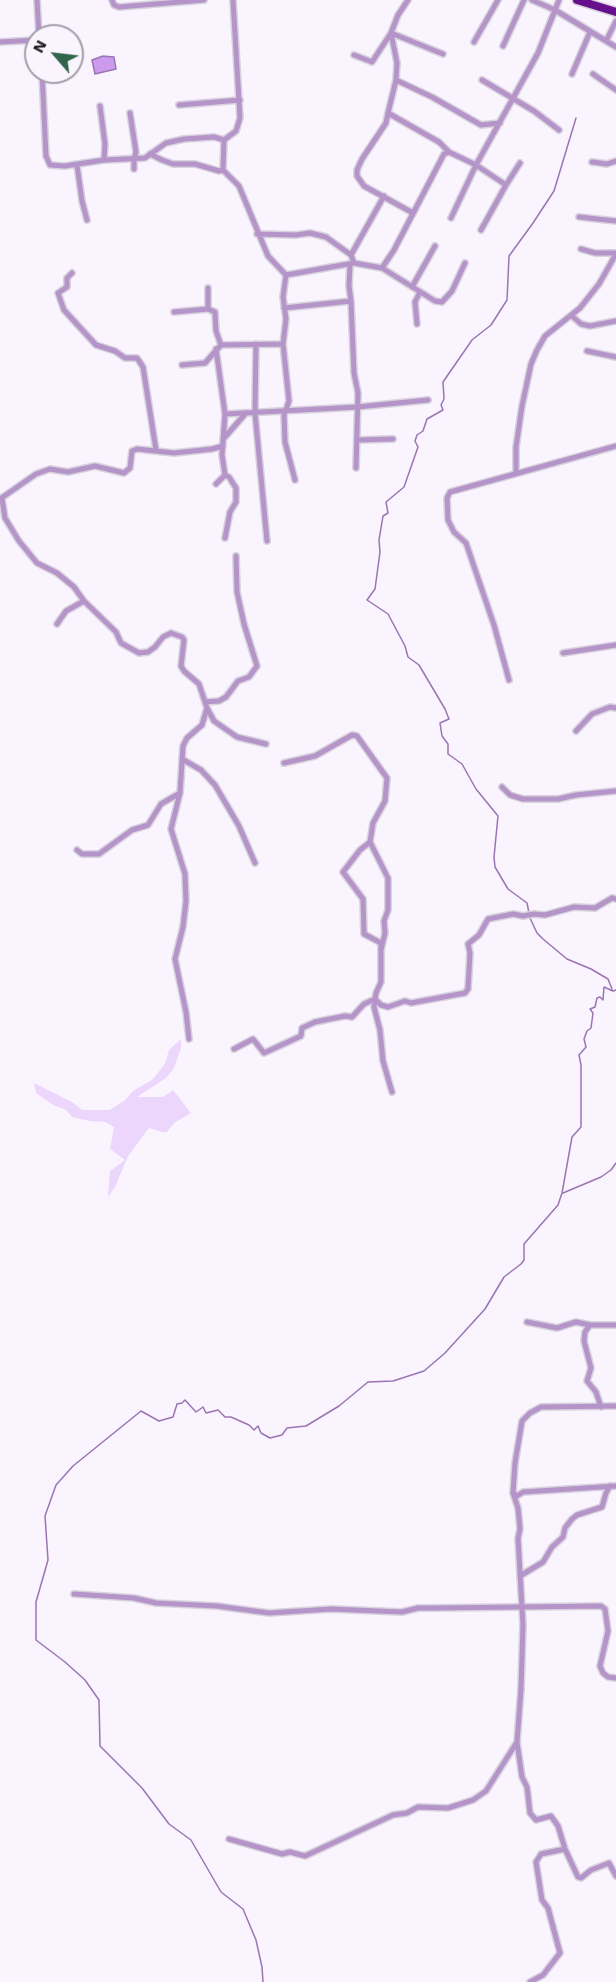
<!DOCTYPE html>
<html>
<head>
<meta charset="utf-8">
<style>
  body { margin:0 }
  #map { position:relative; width:616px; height:1982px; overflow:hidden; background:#faf4ff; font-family:"Work Sans",sans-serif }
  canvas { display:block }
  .north { position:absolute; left:24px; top:24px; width:60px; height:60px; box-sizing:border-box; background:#faf4ff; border:2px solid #a49ea9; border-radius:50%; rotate:298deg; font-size:16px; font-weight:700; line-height:24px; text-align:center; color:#231d27 }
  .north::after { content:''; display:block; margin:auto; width:21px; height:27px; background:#2e654b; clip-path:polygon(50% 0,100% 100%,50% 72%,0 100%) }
</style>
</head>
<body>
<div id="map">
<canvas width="616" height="1982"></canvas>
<div class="north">N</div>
</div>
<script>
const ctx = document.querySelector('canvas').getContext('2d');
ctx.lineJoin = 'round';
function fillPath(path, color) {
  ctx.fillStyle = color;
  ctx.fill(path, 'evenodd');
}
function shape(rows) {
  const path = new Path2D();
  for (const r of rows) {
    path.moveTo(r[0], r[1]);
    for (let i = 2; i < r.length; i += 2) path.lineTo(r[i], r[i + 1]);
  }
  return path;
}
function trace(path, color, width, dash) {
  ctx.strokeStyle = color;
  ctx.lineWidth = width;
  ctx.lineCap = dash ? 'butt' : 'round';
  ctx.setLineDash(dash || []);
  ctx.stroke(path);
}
fillPath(shape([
  [181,1039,181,1048,174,1068,166,1078,137,1097,163,1097,173,1090,191,1113,174,1123,167,1132,162,1132,149,1128,128,1156,115,1187,108,1197,110,1171,125,1160,110,1149,114,1127,105,1122,90,1121,72,1117,66,1110,53,1105,36,1093,34,1083,72,1102,82,1110,110,1110,125,1100,133,1091,152,1080,165,1064,169,1050]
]), '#edd6fc');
const water = shape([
  [103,56,114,57,116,69,95,74,92,60,103,56]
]);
fillPath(water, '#cd9bed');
trace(water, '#9a75b2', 1.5);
trace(shape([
  [576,118,554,191,533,223,509,256,507,300,491,325,472,340,443,382,444,399,441,405,443,410,427,419,423,431,417,435,415,441,418,447,404,487,386,502,388,513,383,516,379,540,380,552,375,589,367,600,388,614,405,646,408,657,419,665,445,709,449,719,440,723,442,736,448,744,448,754,462,764,476,789,498,816,494,857,495,867,508,889,527,903,530,918,537,933,543,939,567,959,591,969,608,979,612,989],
  [563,1193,601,1177,611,1170,616,1163],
  [263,1982,262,1967,256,1940,243,1909,221,1892,191,1840,169,1824,142,1788,100,1746,99,1700,85,1680,65,1662,36,1640,36,1602,48,1560,45,1516,56,1485,73,1466,141,1411,159,1421,173,1417,177,1404,182,1403,185,1400,196,1412,203,1407,206,1413,218,1410,225,1417,231,1417,249,1425,254,1430,258,1426,261,1433,270,1438,282,1435,287,1428,306,1426,339,1406,368,1382,393,1381,424,1371,445,1353,485,1309,504,1277,521,1264,524,1260,524,1244,558,1205,562,1193,572,1137,581,1127,581,1065,579,1055,586,1047,584,1039,587,1031,591,1028,593,1013,590,1009,595,1007,597,998,600,997,603,1000,604,987,613,991,616,990]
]), '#9a75b2', 1.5);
const minor = shape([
  [37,0,39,36],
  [112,0,114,5,119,7,204,0],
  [233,0,240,118,236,131,224,140,223,170,239,186,268,256,286,275,354,263,382,268,394,250,444,154,449,152,476,165,538,53,559,0],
  [408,0,398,15,391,33,443,54],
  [532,0,555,10,616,47],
  [391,33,397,63,396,80,388,113,386,123,362,159,357,170,357,176,364,186,413,213],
  [606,41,616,21],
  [0,42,36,40],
  [474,42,498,0],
  [503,46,524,0],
  [354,55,372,62,391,33],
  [42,72,46,156,50,165,65,166,104,160,145,158,166,143,184,139,214,137,224,140],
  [572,74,590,32],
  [593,74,616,90],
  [396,80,432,97,481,125,500,123],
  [482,80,534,111,559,130],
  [179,105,240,100],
  [100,106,105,144,104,160],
  [130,113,136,152,134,159,134,169],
  [388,113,439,142,449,152],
  [150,154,162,160,173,164,195,164,219,171,223,170],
  [592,162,607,164,616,161],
  [77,165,82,201,87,220],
  [506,185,520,163],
  [579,217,616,221],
  [451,218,476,165,506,185,481,230],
  [257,234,296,235,310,233,326,237,351,255,354,263],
  [581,249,595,253,616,253],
  [351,255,384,196],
  [350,264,349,286,351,301,354,373,358,393,356,468],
  [382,268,435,301,442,302,452,291,465,263],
  [72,273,67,278,67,287,58,293,64,310,96,345,115,351,125,358,137,358,143,367,156,450],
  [286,275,283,297,286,319,283,344,289,401,284,415,285,442,295,480],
  [412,287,435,246],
  [208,288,208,309,215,312,216,331,221,345],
  [284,308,351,301],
  [174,312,208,309],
  [572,316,581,324,590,326,616,321],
  [417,324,415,302,420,292],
  [256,344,255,413,267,541],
  [587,351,616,357],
  [182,365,205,363,221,345,283,344],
  [225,414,357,407,428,400],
  [225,437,246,413],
  [357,440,393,439],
  [516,473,516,447,522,406,531,364,537,350,545,336,580,308,599,284,616,254],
  [225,475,229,477,236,488,236,502,230,512,225,538],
  [216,484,225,475,222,455,225,414,216,349],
  [0,499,36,474,50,469,68,472,95,466,124,473,130,468,132,451,137,449,174,453,212,449,223,446],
  [2,499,5,518,19,541,37,563,57,573,74,587,84,601,116,632,121,643,139,653,148,652,155,647,163,637,171,633,182,637,184,640,181,666,184,671,199,684,207,708,214,721,237,737,266,744],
  [57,624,66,611,84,601],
  [563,653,616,645],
  [509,680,494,625,466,543,454,532,448,520,447,498,450,492,616,446],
  [205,702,219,701,226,697,238,681,249,677,257,666,244,624,237,592,236,556],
  [576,731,592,714,610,707,616,708],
  [182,759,201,770,215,785,239,826,255,863],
  [284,763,315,756,352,735,357,736,387,778,385,801,373,823,370,842,360,850,343,872,363,899,364,934,381,943,381,950],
  [502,787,510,795,523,799,558,799,576,795,616,791],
  [370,842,388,878,388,910,384,921,385,933,381,950,381,982,376,993,374,1007,380,1030,383,1061,392,1092],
  [77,850,82,854,99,854,132,830,148,825,161,804,180,793],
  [189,1039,186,1012,175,959,183,927,186,901,185,874,171,829,180,793,183,746,187,738,202,725,207,708],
  [234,1049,253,1039,264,1053,301,1036,302,1028,315,1022,345,1016,352,1017,364,1004,375,999,381,1005,388,1007,405,1001,411,1003,465,993,468,989,470,953,468,944,479,935,488,919,513,914,523,916,534,914,545,915,574,907,595,908,612,898,616,899],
  [527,1322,557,1328,576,1322,590,1325,616,1325],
  [590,1325,585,1332,584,1341,591,1368,587,1381,596,1392,601,1407],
  [513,1493,517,1496,523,1492,616,1486],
  [520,1576,543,1562,552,1547,563,1537,565,1528,572,1519,577,1515,602,1507,606,1493,610,1486],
  [74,1594,134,1598,156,1603,217,1606,269,1613,331,1609,402,1612,418,1608,433,1608,601,1606,605,1609,608,1631,600,1666,603,1673,608,1677,616,1678],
  [229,1839,282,1854,290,1852,305,1856,393,1815,407,1813,418,1807,448,1808,473,1800,486,1791,517,1742],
  [565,1849,578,1877,581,1878,591,1870,609,1863,616,1876],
  [530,1982,543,1975,560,1953,548,1908,542,1900,536,1862,541,1854,565,1849,558,1826,551,1816,536,1820,530,1813,527,1787,522,1777,517,1742,521,1689,523,1625,518,1538,520,1529,518,1508,513,1493,515,1463,522,1421,530,1413,541,1407,616,1406]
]);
const highway = shape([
  [577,0,616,12]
]);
trace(minor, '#d8d2dc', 8);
trace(highway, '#d8d2dc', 11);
trace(minor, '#b494c9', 5);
trace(highway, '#66108d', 8);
</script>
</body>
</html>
